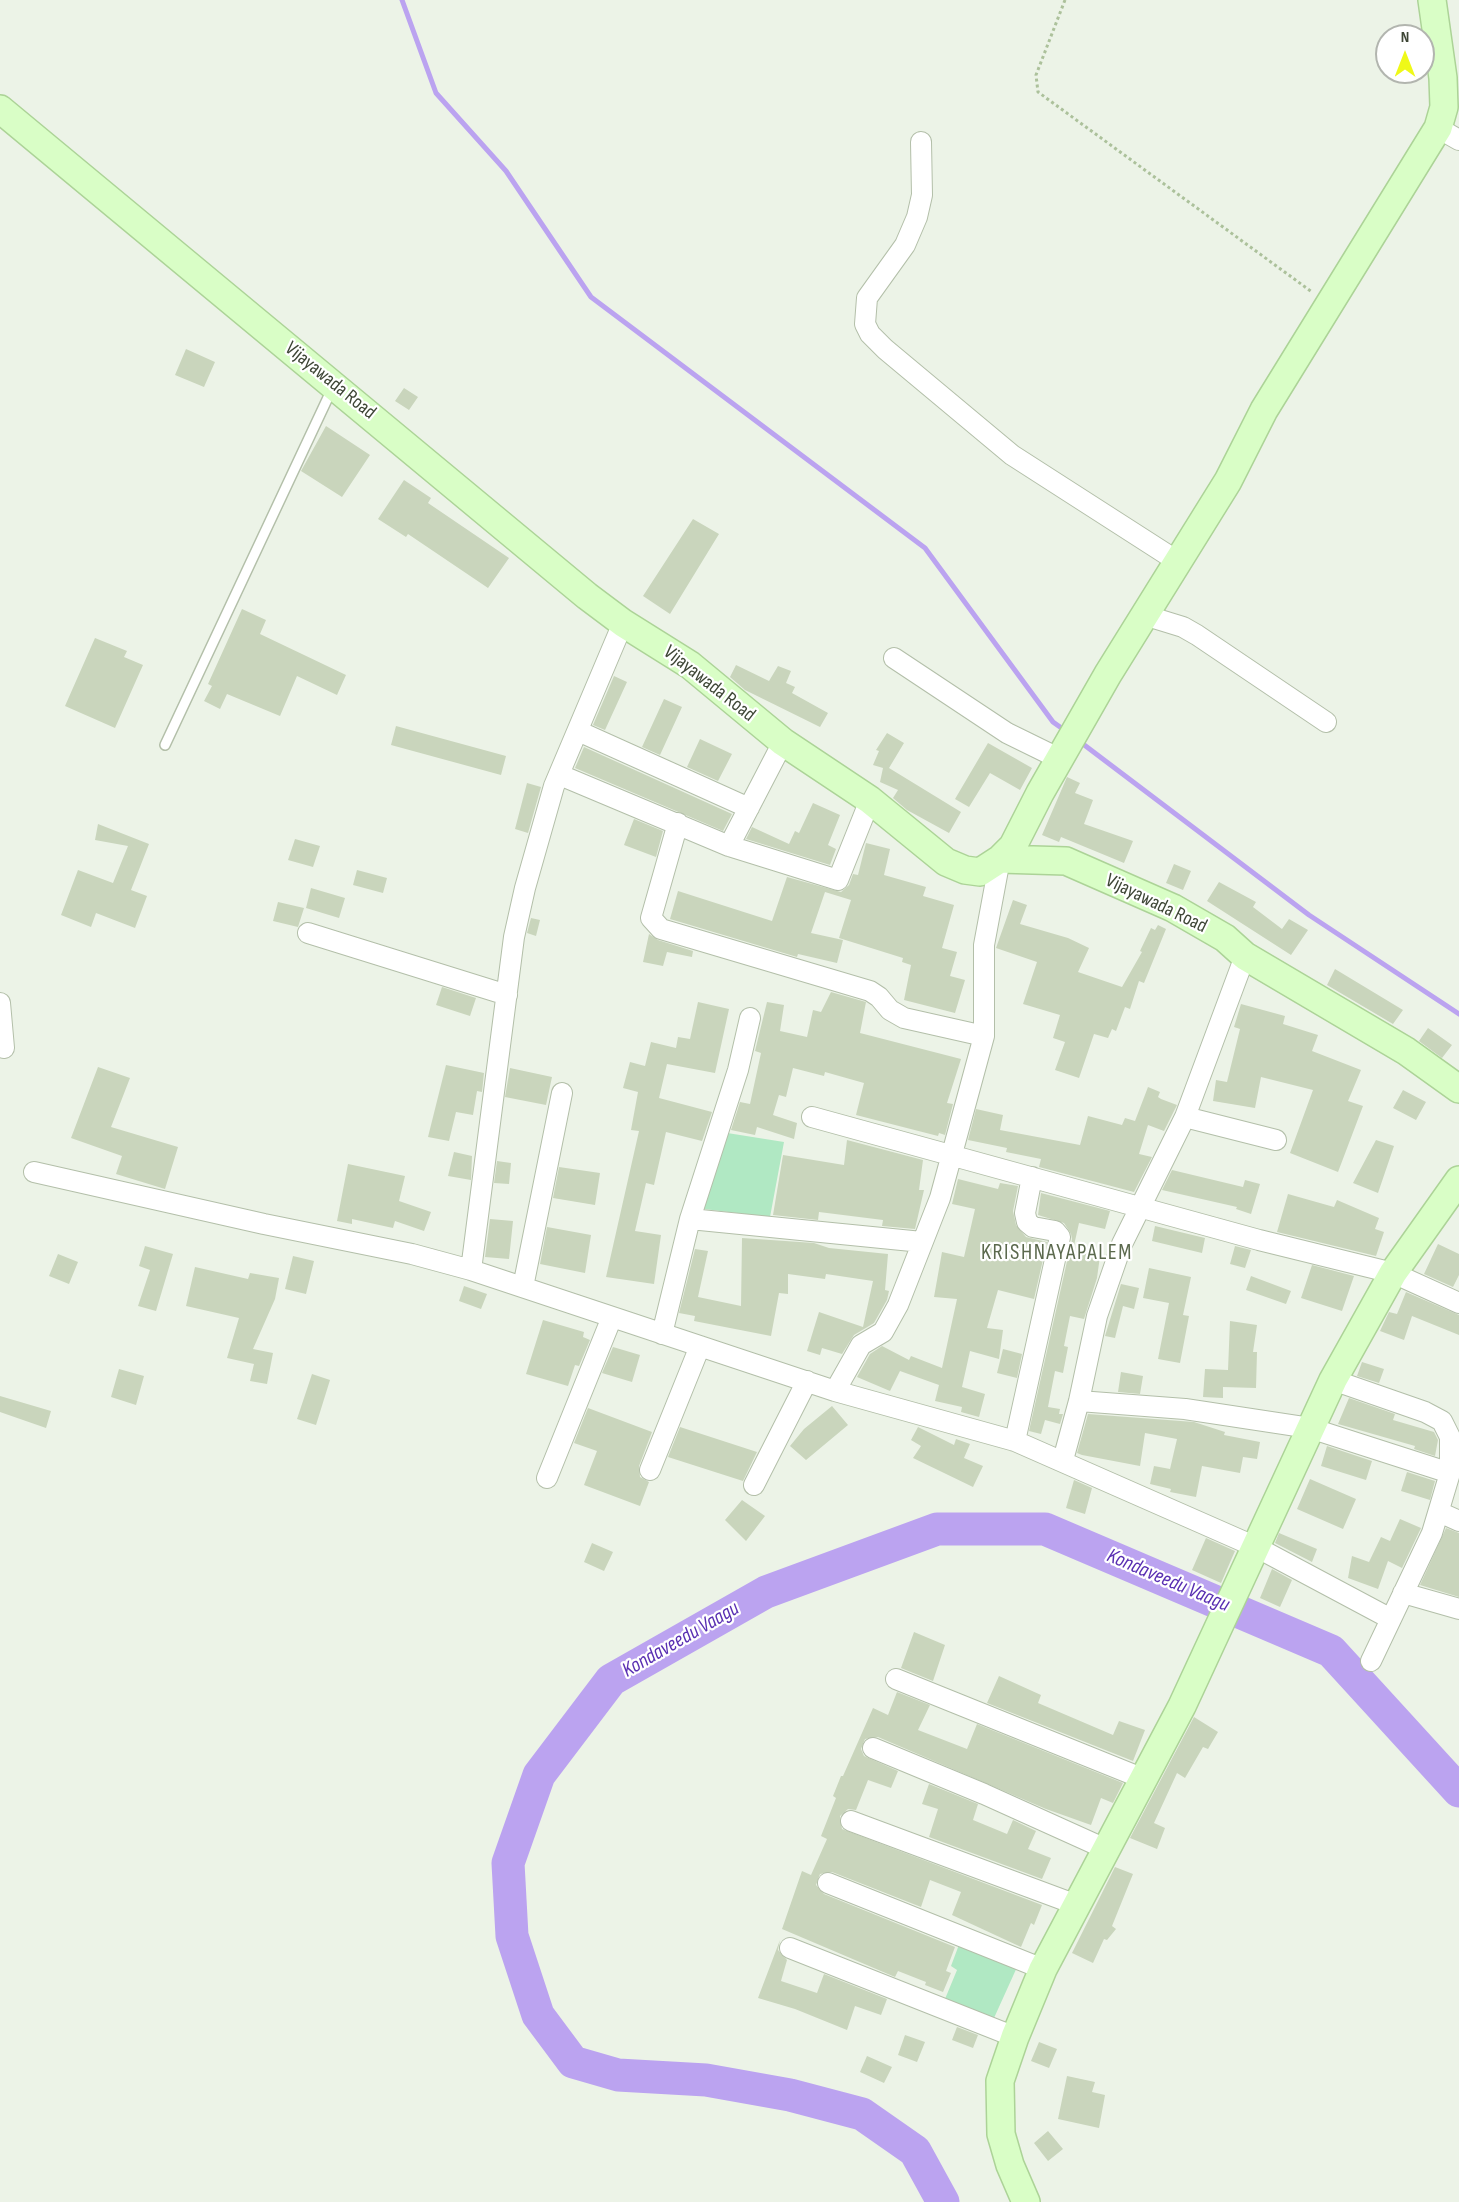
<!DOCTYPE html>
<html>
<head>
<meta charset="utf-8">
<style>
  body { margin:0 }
  #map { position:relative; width:1459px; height:2202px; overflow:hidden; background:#ecf3e7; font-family:"Sofia Sans Condensed",sans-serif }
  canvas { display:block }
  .north { position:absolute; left:1375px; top:24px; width:60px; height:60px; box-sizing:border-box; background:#fff; border:2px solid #b2b5af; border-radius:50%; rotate:0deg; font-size:16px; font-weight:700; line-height:24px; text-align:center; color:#3e4636 }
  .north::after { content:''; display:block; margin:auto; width:21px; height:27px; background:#eff918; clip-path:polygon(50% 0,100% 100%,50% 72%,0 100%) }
</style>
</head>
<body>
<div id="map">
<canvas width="1459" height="2202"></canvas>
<div class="north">N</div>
</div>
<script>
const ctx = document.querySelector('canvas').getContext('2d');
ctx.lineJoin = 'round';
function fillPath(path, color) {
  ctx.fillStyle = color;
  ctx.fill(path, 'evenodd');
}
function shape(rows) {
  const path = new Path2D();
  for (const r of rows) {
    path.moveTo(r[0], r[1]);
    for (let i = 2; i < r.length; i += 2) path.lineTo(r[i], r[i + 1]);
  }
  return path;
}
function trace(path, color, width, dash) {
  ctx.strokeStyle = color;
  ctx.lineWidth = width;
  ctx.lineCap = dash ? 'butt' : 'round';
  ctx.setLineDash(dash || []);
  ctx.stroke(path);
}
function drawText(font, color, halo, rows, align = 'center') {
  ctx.font = font + ' "Sofia Sans Condensed",sans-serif';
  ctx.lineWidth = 4.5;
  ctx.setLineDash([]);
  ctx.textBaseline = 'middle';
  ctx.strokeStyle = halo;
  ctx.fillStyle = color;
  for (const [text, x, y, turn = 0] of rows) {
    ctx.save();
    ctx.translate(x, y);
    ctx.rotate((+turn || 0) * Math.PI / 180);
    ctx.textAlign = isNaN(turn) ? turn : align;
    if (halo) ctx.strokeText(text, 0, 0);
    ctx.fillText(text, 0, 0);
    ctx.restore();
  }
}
fillPath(shape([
  [721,1132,784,1142,770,1217,704,1209],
  [960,1942,1018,1965,994,2018,945,1999,957,1970,951,1966]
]), '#b0e8c3');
trace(shape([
  [402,0,436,93,506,171,591,297,925,548,1053,722,1067,732],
  [1079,741,1309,915,1459,1014]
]), '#bba3f0', 5);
trace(shape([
  [943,2202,915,2151,862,2114,790,2095,706,2080,618,2075,573,2062,538,2015,512,1936,508,1863,539,1775,611,1680,766,1592,937,1529,1045,1529,1331,1651,1459,1791]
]), '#bba3f0', 33);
fillPath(shape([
  [186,349,215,362,204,387,175,375],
  [404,388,418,397,409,410,395,401],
  [326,426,370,455,342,497,301,471],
  [404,480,431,498,428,503,509,558,488,588,408,534,406,537,378,519],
  [693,519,719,534,670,614,643,596],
  [242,609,266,620,260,634,346,675,337,695,297,676,280,716,227,694,220,709,204,701,212,686,208,684],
  [95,638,127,651,124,657,143,665,115,728,65,706],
  [736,665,769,681,778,666,791,671,786,683,795,687,792,693,828,713,820,727,745,690,730,677],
  [614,676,627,682,605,730,593,725],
  [664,699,682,707,660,755,642,747],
  [396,726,506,756,501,775,391,745],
  [887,733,904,743,889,768,961,812,949,833,907,810,893,798,898,790,880,782,883,768,873,765,879,751,876,750],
  [700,739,732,754,718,781,687,767],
  [988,743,1032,768,1020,790,990,773,969,807,955,799],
  [584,747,732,814,723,831,575,768],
  [1067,777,1080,783,1075,793,1093,800,1084,824,1133,841,1124,863,1061,837,1059,842,1042,835],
  [527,783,541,787,528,833,515,829],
  [813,803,840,815,828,845,836,849,830,865,746,839,752,827,789,844,795,831,799,833],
  [634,819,663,831,656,857,624,845],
  [98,824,149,844,131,890,147,896,135,928,96,913,91,927,61,915,78,870,113,883,128,846,95,840],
  [295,839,320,846,313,867,288,860],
  [866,843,890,849,884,875,926,887,923,896,954,905,942,948,957,952,950,976,965,980,955,1013,904,1000,911,965,902,962,903,958,839,938,851,900,825,892,811,933,843,940,837,963,798,954,797,957,670,919,678,891,772,921,787,877,841,892,849,885,853,874,858,875],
  [1174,864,1191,871,1183,890,1166,883],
  [357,870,387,878,383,893,353,885],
  [1219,882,1256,902,1253,907,1282,929,1289,919,1308,930,1291,955,1207,901],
  [311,888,345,898,339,918,306,908],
  [1013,900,1027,905,1020,924,1068,938,1089,948,1078,972,1122,987,1142,952,1140,951,1151,928,1155,930,1158,925,1166,929,1144,983,1139,981,1130,1009,1125,1007,1116,1031,1112,1029,1108,1038,1094,1034,1079,1078,1055,1070,1065,1042,1053,1038,1060,1015,1023,1004,1037,962,996,948],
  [278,902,304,908,298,927,273,921],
  [531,918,540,920,536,936,527,933],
  [649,934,658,940,693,951,692,957,667,952,663,966,643,962],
  [1335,969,1403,1010,1393,1024,1327,985],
  [442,987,476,998,470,1016,436,1005],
  [831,992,866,1002,860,1033,961,1059,947,1103,953,1104,945,1135,939,1133,938,1136,856,1115,864,1083,825,1072,824,1076,793,1068,786,1097,779,1095,773,1115,797,1123,794,1139,757,1127,755,1135,731,1130,740,1102,750,1104,761,1053,755,1051,767,1002,784,1005,780,1031,807,1037,813,1010,821,1012],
  [698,1002,729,1009,715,1073,667,1064,659,1098,712,1112,702,1141,666,1132,654,1185,646,1183,635,1231,661,1235,654,1284,606,1277,639,1131,631,1130,638,1092,623,1088,630,1062,645,1066,651,1042,676,1048,678,1037,690,1039],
  [1241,1004,1285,1016,1283,1024,1318,1035,1312,1051,1361,1070,1348,1101,1363,1106,1338,1172,1290,1153,1313,1090,1261,1077,1255,1108,1213,1101,1216,1080,1227,1082,1240,1029,1234,1027],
  [1428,1028,1452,1045,1442,1058,1419,1041],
  [446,1065,484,1073,482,1092,477,1091,473,1115,456,1112,449,1141,428,1137],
  [98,1067,130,1078,111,1127,178,1147,165,1189,116,1174,122,1156,71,1138],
  [510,1068,552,1077,546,1105,505,1097],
  [1148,1087,1160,1092,1158,1097,1161,1099,1177,1105,1164,1131,1148,1125,1139,1154,1152,1157,1134,1192,1039,1167,1041,1159,1006,1152,1007,1148,968,1140,976,1109,1003,1115,1000,1130,1080,1145,1088,1116,1122,1125,1125,1118,1135,1121],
  [1403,1090,1426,1102,1416,1120,1393,1108],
  [847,1140,923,1160,919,1190,924,1190,915,1229,882,1226,883,1220,819,1212,818,1220,773,1215,783,1155,844,1165],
  [1376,1140,1394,1146,1378,1193,1353,1183],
  [454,1152,472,1156,471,1180,448,1176],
  [497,1161,511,1163,509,1184,494,1183],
  [348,1164,405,1176,399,1201,431,1212,424,1231,395,1221,393,1228,352,1219,352,1224,337,1221],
  [559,1167,600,1173,595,1205,553,1198],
  [1172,1170,1243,1187,1245,1180,1260,1184,1251,1214,1236,1209,1237,1207,1162,1190],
  [958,1179,998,1189,1000,1183,1018,1186,1013,1211,1016,1225,1026,1237,1047,1242,1034,1299,998,1290,987,1328,1003,1330,999,1359,970,1351,962,1387,985,1394,979,1417,961,1412,962,1407,935,1401,939,1385,900,1371,890,1391,857,1377,870,1354,882,1346,909,1360,911,1356,942,1368,957,1299,934,1297,942,1252,964,1257,975,1209,952,1204],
  [1041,1193,1110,1211,1105,1229,1079,1223,1073,1250,1100,1256,1097,1278,1084,1319,1070,1316,1064,1346,1068,1347,1063,1373,1055,1371,1048,1407,1060,1409,1059,1414,1063,1414,1060,1424,1045,1420,1041,1434,1029,1431,1072,1239,1071,1234,1064,1223,1038,1215],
  [1288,1194,1334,1207,1337,1200,1379,1218,1375,1229,1384,1232,1376,1256,1277,1232],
  [490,1219,513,1221,509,1259,485,1257],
  [1155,1226,1205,1238,1202,1253,1152,1241],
  [547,1227,591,1235,585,1273,540,1264],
  [742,1238,814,1243,829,1248,888,1254,885,1290,889,1291,887,1300,874,1323,854,1335,842,1354,822,1348,820,1355,807,1351,819,1312,863,1327,873,1281,826,1274,825,1279,788,1274,788,1294,779,1293,771,1336,694,1321,695,1316,679,1313,695,1249,708,1251,698,1297,741,1306],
  [1438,1244,1459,1254,1459,1275,1453,1287,1424,1274],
  [145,1246,173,1254,156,1311,138,1306,150,1270,139,1266],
  [1235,1246,1251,1250,1245,1268,1230,1264],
  [58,1254,78,1262,69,1284,49,1276],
  [293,1256,314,1261,306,1294,285,1289],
  [1312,1265,1354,1276,1342,1311,1301,1298],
  [195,1267,248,1279,250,1273,279,1278,275,1299,253,1349,273,1353,267,1384,250,1381,254,1364,227,1358,239,1318,186,1306],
  [1149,1268,1191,1277,1183,1315,1189,1316,1180,1363,1158,1359,1169,1303,1143,1298],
  [1251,1276,1291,1291,1286,1304,1246,1290],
  [1121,1284,1139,1288,1134,1309,1123,1306,1115,1338,1105,1336],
  [464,1286,487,1294,481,1309,459,1301],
  [1406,1292,1459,1315,1459,1335,1412,1316,1404,1340,1380,1331,1389,1312,1397,1314],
  [543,1320,584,1332,583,1337,590,1340,579,1366,575,1365,568,1386,526,1374],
  [1230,1321,1257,1325,1253,1352,1257,1352,1256,1388,1223,1387,1223,1398,1203,1397,1205,1369,1228,1370],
  [613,1347,640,1355,632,1382,602,1373],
  [1003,1349,1022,1354,1017,1378,997,1373],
  [1362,1362,1384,1369,1379,1383,1357,1376],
  [119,1369,144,1376,136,1405,111,1397],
  [1121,1372,1143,1376,1140,1394,1118,1392],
  [312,1374,330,1380,316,1425,297,1419],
  [0,1396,51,1411,46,1428,0,1412],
  [1349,1398,1395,1414,1393,1420,1434,1432,1438,1440,1435,1456,1414,1449,1415,1446,1338,1424],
  [832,1406,848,1425,806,1460,790,1446,804,1429],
  [588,1408,652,1432,639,1466,640,1477,649,1482,640,1506,584,1485,597,1451,574,1443],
  [1088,1414,1194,1422,1225,1432,1224,1435,1260,1442,1257,1459,1243,1457,1240,1473,1202,1466,1196,1497,1170,1492,1171,1489,1150,1484,1154,1466,1170,1469,1177,1439,1145,1433,1140,1466,1082,1455,1077,1453],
  [680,1427,757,1452,743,1481,668,1457],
  [918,1427,954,1445,956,1439,970,1444,964,1458,983,1466,973,1487,913,1458,921,1446,911,1440],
  [1327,1446,1372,1461,1366,1480,1321,1466],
  [1407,1472,1435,1481,1430,1500,1401,1491],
  [1310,1479,1356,1499,1343,1529,1297,1509],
  [1074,1480,1092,1488,1085,1514,1066,1508],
  [742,1500,765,1516,746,1541,725,1520],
  [1400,1519,1421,1528,1402,1568,1388,1561,1378,1589,1348,1578,1352,1556,1369,1562,1381,1537,1390,1541],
  [1446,1528,1459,1533,1459,1597,1420,1585],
  [1279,1533,1317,1549,1312,1562,1275,1543],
  [1206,1538,1235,1551,1221,1583,1192,1570],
  [592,1543,613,1552,604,1571,584,1562],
  [1272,1569,1292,1580,1280,1607,1260,1598],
  [914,1632,945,1645,933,1681,901,1668],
  [999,1676,1041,1695,1038,1703,1113,1735,1119,1721,1145,1730,1133,1761,987,1703],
  [897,1692,930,1705,918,1730,967,1749,977,1724,1123,1783,1113,1803,1101,1798,1091,1825,1046,1809,878,1737,865,1739,861,1749,864,1756,898,1771,891,1788,868,1780,856,1810,848,1809,840,1816,842,1829,1042,1905,1034,1925,1031,1923,1021,1947,952,1915,961,1892,930,1880,921,1907,832,1872,820,1874,816,1885,824,1894,955,1947,946,1971,951,1973,943,1992,925,1985,926,1982,898,1971,895,1977,782,1929,802,1871,811,1875,827,1839,821,1836,836,1798,833,1796,841,1776,843,1776,873,1708,888,1715],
  [1194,1717,1218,1732,1208,1749,1203,1747,1185,1778,1177,1773,1154,1823,1165,1828,1157,1849,1130,1838],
  [929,1784,978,1804,973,1820,1007,1834,1013,1820,1036,1831,1028,1849,1051,1858,1042,1879,929,1837,938,1809,922,1804],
  [1115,1867,1133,1874,1112,1926,1116,1929,1107,1940,1104,1939,1093,1963,1072,1953],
  [780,1940,778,1950,787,1960,781,1981,817,1993,824,1974,887,1999,881,2015,855,2006,847,2030,795,2009,758,1998],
  [957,2027,978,2035,973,2048,952,2040],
  [905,2035,925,2042,917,2062,898,2055],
  [1039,2042,1057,2049,1049,2068,1031,2061],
  [867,2056,892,2067,884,2083,860,2072],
  [1067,2076,1095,2082,1092,2092,1105,2095,1099,2128,1058,2119],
  [1048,2131,1063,2149,1048,2161,1034,2143]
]), '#c9d5bc');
const lane = shape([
  [165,745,332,389]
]);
const street = shape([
  [1438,128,1459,140],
  [921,142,922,195,917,217,905,245,867,298,865,324,870,334,885,349,1012,455,1177,561],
  [1144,615,1183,627,1197,635,1326,722],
  [894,658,1007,733,1060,759],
  [578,731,749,808],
  [560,775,729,846,838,880,870,800],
  [678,823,651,918,661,929,870,991,879,997,890,1010,904,1018,984,1036],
  [729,846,783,742],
  [308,933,507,995],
  [0,1003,4,1048],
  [812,1117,1259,1240,1393,1273,1459,1303],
  [1185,1117,1276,1140],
  [34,1172,264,1224,412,1254,471,1270,835,1391,1015,1441,1256,1547,1391,1619],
  [690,1219,922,1242],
  [471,1270,514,937,525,888,554,786,623,623],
  [523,1287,562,1093],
  [662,1334,690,1219,738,1070,750,1018],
  [1333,1380,1425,1412,1442,1421,1450,1437,1450,1473,1432,1533,1371,1661],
  [835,1391,861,1345,883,1332,898,1305,940,1198,984,1036,984,945,1000,859],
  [1079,1401,1185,1409,1310,1428,1450,1473],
  [1015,1441,1060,1237,1055,1231,1033,1227,1027,1222,1025,1213,1032,1177],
  [1063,1460,1079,1401,1097,1316,1122,1244,1185,1117,1245,956],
  [650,1470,700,1346],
  [547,1478,612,1317],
  [754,1485,807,1381],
  [1439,1512,1459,1521],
  [1403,1593,1459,1609],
  [896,1679,1144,1779],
  [873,1748,984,1794,1108,1850],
  [851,1821,1077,1905],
  [828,1883,1043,1969],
  [790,1948,1015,2037]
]);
const secondary = shape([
  [0,109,587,596,623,623,690,665,783,742,870,800,946,862,965,870,980,872,1000,859,1066,861,1173,908,1225,938,1245,956,1406,1051,1459,1089],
  [1000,859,1013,846,1040,793,1108,674,1228,481,1264,410,1438,128,1444,107,1443,78,1432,0],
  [1026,2202,1010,2165,1001,2134,1000,2081,1015,2037,1043,1969,1182,1706,1333,1380,1393,1273,1459,1180]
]);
trace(lane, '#b3bfa9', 12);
trace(street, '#b3bfa9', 22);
trace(secondary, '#acd397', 30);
trace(shape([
  [1065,0,1036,75,1038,92,1312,292]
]), '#acc19b', 3, [3, 3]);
trace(lane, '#fff', 9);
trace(street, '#fff', 20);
trace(secondary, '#d9fec6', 27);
drawText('20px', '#3e4636', '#fff', [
  ["Vijayawada Road",330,381,39],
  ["Vijayawada Road",709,684,38],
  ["Vijayawada Road",1156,904,26]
]);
drawText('italic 21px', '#592fb2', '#fff', [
  ["Kondaveedu Vaagu",1168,1581,23],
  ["Kondaveedu Vaagu",681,1640,-30]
]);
ctx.letterSpacing = '1.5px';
drawText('22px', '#5b694d', '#fff', [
  ["KRISHNAYAPALEM",1057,1253]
]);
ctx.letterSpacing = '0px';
</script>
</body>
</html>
